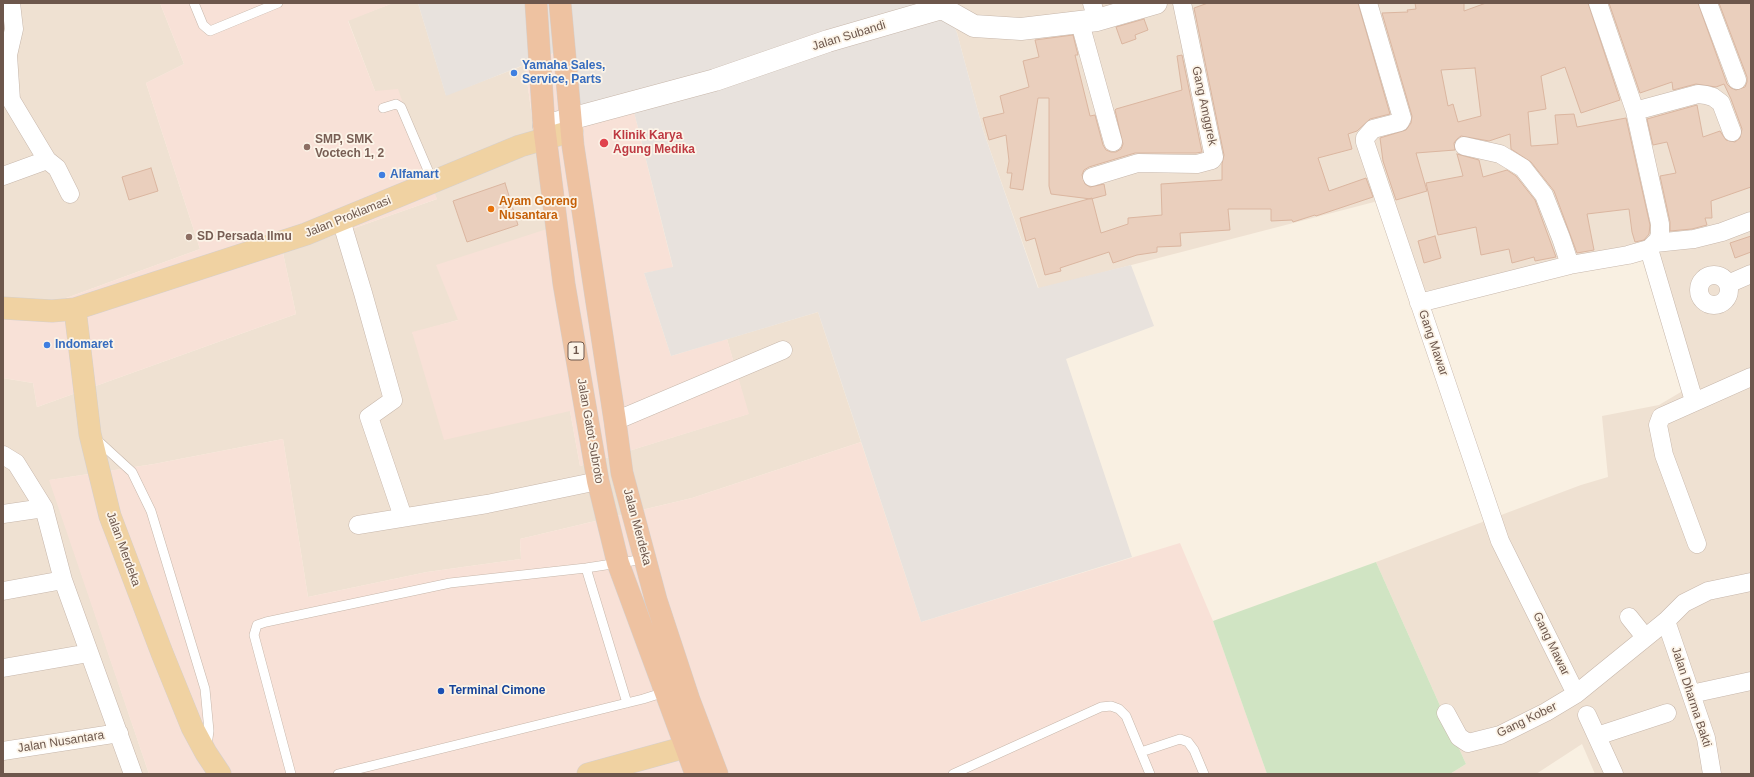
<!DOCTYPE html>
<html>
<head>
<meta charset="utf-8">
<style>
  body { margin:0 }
  #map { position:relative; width:1754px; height:777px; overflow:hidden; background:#f9f0e2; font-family:Helvetica,sans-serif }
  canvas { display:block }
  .frame { position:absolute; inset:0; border:4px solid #6d574c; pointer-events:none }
</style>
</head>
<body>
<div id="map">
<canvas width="1754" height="777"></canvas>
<div class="frame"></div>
</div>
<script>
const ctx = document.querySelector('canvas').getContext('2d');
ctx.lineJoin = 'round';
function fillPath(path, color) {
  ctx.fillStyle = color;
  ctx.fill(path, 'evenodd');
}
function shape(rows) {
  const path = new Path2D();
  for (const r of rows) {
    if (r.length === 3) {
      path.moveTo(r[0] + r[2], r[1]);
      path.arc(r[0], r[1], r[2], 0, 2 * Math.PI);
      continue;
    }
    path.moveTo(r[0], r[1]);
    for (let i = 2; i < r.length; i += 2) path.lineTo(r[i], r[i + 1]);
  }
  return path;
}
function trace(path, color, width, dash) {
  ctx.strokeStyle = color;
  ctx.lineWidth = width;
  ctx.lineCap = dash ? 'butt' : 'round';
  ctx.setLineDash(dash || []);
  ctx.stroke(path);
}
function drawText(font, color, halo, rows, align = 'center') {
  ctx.font = font + ' Helvetica,sans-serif';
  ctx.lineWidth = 3.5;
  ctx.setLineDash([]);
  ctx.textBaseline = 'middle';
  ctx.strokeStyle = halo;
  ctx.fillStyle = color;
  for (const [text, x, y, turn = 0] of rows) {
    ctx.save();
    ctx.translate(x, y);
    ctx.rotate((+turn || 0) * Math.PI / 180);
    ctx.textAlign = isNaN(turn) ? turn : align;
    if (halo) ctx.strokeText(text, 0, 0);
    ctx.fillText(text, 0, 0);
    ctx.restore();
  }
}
fillPath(shape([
  [3,3,160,3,184,64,146,83,200,249,39,308,3,306],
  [393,3,418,3,446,95,525,65,547,229,458,320,412,333,570,411,580,466,748,414,727,339,818,312,861,442,692,498,520,539,521,559,427,572,308,597,283,439,154,464,50,480,149,774,3,774,3,378,33,383,37,407,296,314,283,253,437,199,375,91,348,20],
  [945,3,1751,3,1751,774,1595,774,1582,744,1536,774,1450,774,1466,764,1376,562,1581,485,1608,477,1602,416,1659,405,1686,389,1652,250,1409,294,1378,201,1039,289,983,130,957,33]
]), '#efe1d2');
fillPath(shape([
  [160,3,393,3,348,21,375,91,398,89,437,199,283,253,296,314,37,407,33,383,3,378,3,306,39,308,200,249,146,83,184,64],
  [559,51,629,92,673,268,644,273,671,356,727,339,749,414,580,466,570,411,444,440,412,332,458,320,436,265,547,229,525,65],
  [283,439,308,597,427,572,521,559,520,539,692,498,861,442,921,622,1180,543,1213,621,1267,774,149,774,49,480,154,464]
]), '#f8e1d7');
fillPath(shape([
  [418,3,945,3,957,33,983,130,1038,288,1131,265,1154,326,1066,359,1132,557,921,622,818,312,671,356,644,273,673,267,629,92,571,108,559,51,446,96]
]), '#e8e2dd');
fillPath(shape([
  [1376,562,1466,764,1450,774,1267,774,1213,621]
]), '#d0e4c3');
const building = shape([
  [1208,3,1358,3,1390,114,1370,119,1357,131,1348,134,1352,149,1318,158,1329,191,1366,178,1373,197,1316,216,1315,215,1293,222,1292,220,1271,221,1271,209,1228,209,1230,230,1180,233,1181,246,1157,247,1157,252,1137,255,1113,263,1109,252,1060,268,1061,271,1045,275,1035,238,1026,241,1020,218,1092,198,1101,233,1128,224,1128,218,1162,215,1161,184,1222,180,1222,164,1224,155,1194,8,1208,3],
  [1415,3,1464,3,1464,11,1486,3,1588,3,1620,100,1581,113,1565,67,1541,76,1546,109,1528,112,1531,146,1558,144,1555,115,1574,114,1577,127,1626,118,1650,225,1649,234,1644,240,1635,242,1632,232,1629,209,1587,214,1594,250,1577,253,1554,191,1531,162,1511,149,1510,134,1489,141,1461,136,1457,139,1454,143,1455,150,1416,153,1427,191,1396,200,1383,161,1380,138,1406,130,1411,123,1412,116,1382,13,1408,12,1407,10,1416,9,1415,3],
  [1475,68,1481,116,1458,122,1453,104,1448,106,1441,70,1475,68],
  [1609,3,1698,3,1727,84,1731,88,1736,90,1745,87,1747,82,1747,77,1719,3,1751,3,1751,187,1711,201,1712,218,1705,218,1707,225,1692,229,1670,231,1670,222,1660,176,1676,173,1667,142,1653,145,1647,119,1697,105,1703,137,1720,131,1726,140,1735,142,1740,138,1742,129,1731,99,1724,84,1716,87,1696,84,1673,90,1672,82,1640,93,1609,3],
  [1144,19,1148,30,1135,35,1136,39,1122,44,1116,27,1144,19],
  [1073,35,1078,55,1075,55,1090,116,1095,115,1103,145,1106,150,1111,152,1116,152,1121,149,1123,144,1115,110,1116,109,1182,90,1177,56,1182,55,1202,152,1196,153,1135,153,1089,167,1084,170,1082,175,1085,184,1090,187,1104,184,1106,195,1091,199,1051,194,1049,186,1049,98,1038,98,1023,190,1010,188,1012,173,1007,173,1009,161,1006,135,989,140,983,118,1004,113,1000,96,1029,87,1023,61,1039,57,1035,40,1073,35],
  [1457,154,1479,160,1483,177,1507,170,1516,176,1535,200,1556,257,1535,261,1534,257,1512,263,1509,249,1481,255,1476,227,1438,235,1426,183,1463,176,1457,154],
  [151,168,158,191,129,200,122,177,151,168],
  [505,183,518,225,467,242,453,201,505,183],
  [1435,236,1441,258,1424,263,1418,241,1435,236],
  [1751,236,1751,252,1735,258,1730,243,1751,236]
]);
fillPath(building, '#eacfbd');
trace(building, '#dbb6a0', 1);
const service = shape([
  [194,3,203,25,210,31,278,3],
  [383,108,396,104,401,107,433,182],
  [96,439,132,472,151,511,205,689,209,731,207,746],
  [586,568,627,703],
  [1141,752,1180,739,1188,742,1194,750,1204,774],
  [291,774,254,635,257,625,266,622,450,583,586,568,645,559],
  [338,774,643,699,665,692],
  [953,774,1101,707,1111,706,1119,709,1126,716,1150,774]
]);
const minor = shape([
  [11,3,14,29,8,55,11,100,47,160,57,168,70,194],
  [1092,3,1097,20],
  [1368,3,1402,118,1400,122,1373,129,1365,138,1365,142,1500,541,1576,694],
  [1708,3,1737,80],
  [1080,23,1113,142],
  [1635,111,1698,94,1706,95,1713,97,1721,103,1732,132],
  [1464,146,1500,154,1523,168,1544,195,1561,238,1570,265],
  [3,176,47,160],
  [1092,177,1138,163,1197,164,1212,160,1214,157,1182,3],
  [341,220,363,293,393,400,369,417,403,517],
  [1655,243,1694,239,1722,232,1751,221],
  [1649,249,1694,401],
  [1714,290,15],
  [1728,284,1751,274],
  [1419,303,1570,265,1628,255,1649,249,1658,240,1660,234,1660,224,1635,111,1598,3],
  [615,421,783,350],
  [3,455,16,463,44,508,63,580,133,774],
  [3,514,44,508],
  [358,525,487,504,598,481],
  [1697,544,1664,455,1658,425,1661,417,1751,377],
  [3,591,63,580],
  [1629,617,1645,637],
  [1666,621,1706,738,1712,774],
  [3,668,89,653],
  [1691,694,1751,681],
  [1446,713,1459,737,1468,743,1500,735,1546,712,1576,694,1666,621,1684,603,1708,591,1751,582],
  [1587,715,1614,774],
  [1597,736,1667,713],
  [3,751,119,733]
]);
const tertiary = shape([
  [544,126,715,80,828,41,942,8,974,26,1021,29,1097,20,1156,3]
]);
const primary = shape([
  [3,308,52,311,75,309,306,234,520,146,572,131],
  [75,309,90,434,110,516,162,653,192,727,206,753,220,774],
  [588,774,686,747,703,740]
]);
const trunk = shape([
  [536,3,544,126,564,284,598,481,618,563,696,774],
  [560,3,573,146,615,421,622,473,656,600,689,700,717,774]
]);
trace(service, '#c7b7ab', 10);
trace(minor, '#c7b7ab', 19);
trace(tertiary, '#c7b7ab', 23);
trace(primary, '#d6d0cd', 23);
trace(trunk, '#d6d0cd', 23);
trace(service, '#fff', 9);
trace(minor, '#fff', 18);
trace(tertiary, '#fff', 22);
trace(primary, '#f0d2a2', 22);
trace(trunk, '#eec2a1', 22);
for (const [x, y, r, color] of [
  [514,73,4,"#3f7fe0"],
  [604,143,5,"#e0444e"],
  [307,147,4,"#8d6e63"],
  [382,175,4,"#3f7fe0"],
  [491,209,4,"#e8710a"],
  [189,237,4,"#8d6e63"],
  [47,345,4,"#3f7fe0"],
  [441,691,4,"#1a4fb4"]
]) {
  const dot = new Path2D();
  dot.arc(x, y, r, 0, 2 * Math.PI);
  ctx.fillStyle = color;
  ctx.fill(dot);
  trace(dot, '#fcf4e8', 1.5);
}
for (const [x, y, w] of [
  [576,351,16]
]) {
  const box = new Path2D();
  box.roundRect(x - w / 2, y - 9, w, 18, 3);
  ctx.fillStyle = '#fcf4e8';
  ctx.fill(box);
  trace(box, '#6d574c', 1);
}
drawText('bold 11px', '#6d574c', null, [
  ["1",576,351]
]);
drawText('12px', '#6d574c', '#fcf4e8', [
  ["Jalan Subandi",849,36,-17],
  ["Gang Amggrek",1204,106,78],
  ["Jalan Proklamasi",348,217,-22],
  ["Gang Mawar",1433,343,71],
  ["Jalan Gatot Subroto",590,431,80],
  ["Jalan Merdeka",637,527,75],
  ["Jalan Merdeka",123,549,70],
  ["Gang Mawar",1551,644,64],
  ["Jalan Dharma Bakti",1691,697,72],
  ["Gang Kober",1527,720,-26],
  ["Jalan Nusantara",61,742,-9]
]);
drawText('bold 12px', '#366cbe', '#fcf4e8', [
  ["Yamaha Sales,",522,66],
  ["Service, Parts",522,80],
  ["Alfamart",390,175],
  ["Indomaret",55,345]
], 'left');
drawText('bold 12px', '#be3a42', '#fcf4e8', [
  ["Klinik Karya",613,136],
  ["Agung Medika",613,150]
], 'left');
drawText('bold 12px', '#785e54', '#fcf4e8', [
  ["SMP, SMK",315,140],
  ["Voctech 1, 2",315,154],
  ["SD Persada Ilmu",197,237]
], 'left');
drawText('bold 12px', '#c56008', '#fcf4e8', [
  ["Ayam Goreng",499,202],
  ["Nusantara",499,216]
], 'left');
drawText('bold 12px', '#164399', '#fcf4e8', [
  ["Terminal Cimone",449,691]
], 'left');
</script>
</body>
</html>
